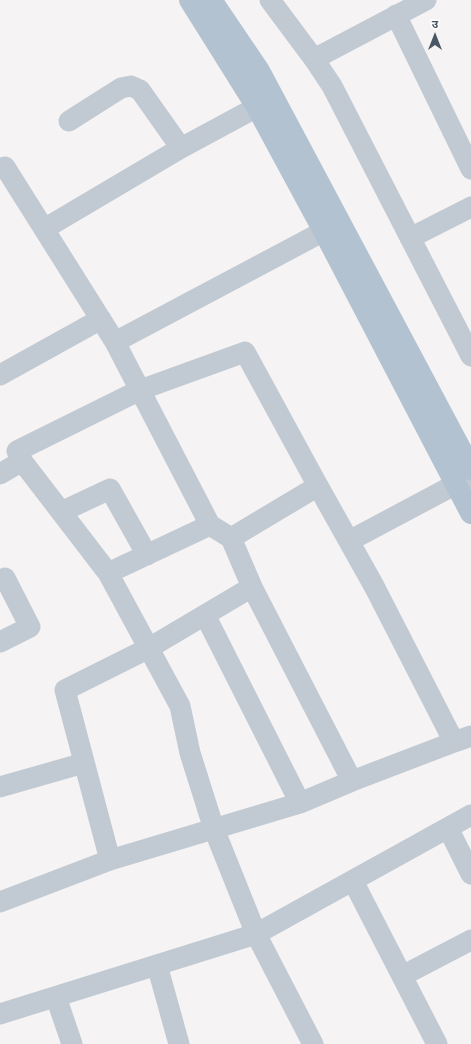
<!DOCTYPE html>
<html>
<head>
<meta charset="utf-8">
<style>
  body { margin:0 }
  #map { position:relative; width:471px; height:1044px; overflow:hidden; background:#f5f3f3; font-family:Quicksand,"Noto Sans Devanagari",sans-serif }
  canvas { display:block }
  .north { position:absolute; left:415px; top:16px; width:40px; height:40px; -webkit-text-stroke:3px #fff; paint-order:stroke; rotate:0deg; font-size:11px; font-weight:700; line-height:16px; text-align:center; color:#4a5661 }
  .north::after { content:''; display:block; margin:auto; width:14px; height:18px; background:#4a5661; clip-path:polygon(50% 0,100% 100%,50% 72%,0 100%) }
</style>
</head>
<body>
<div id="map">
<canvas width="471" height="1044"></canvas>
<div class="north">उ</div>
</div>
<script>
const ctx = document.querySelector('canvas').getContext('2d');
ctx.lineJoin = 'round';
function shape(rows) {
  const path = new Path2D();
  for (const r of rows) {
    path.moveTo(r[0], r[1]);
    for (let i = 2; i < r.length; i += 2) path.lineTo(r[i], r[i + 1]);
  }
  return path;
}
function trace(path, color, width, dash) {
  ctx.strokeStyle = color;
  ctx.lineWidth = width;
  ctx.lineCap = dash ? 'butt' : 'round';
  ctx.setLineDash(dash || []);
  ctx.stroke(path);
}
trace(shape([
  [270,0,314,59,332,86,471,356],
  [396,15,471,169],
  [314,59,426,0],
  [257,107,181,148,44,229,115,342,210,525,108,573,180,706,190,753,214,829,256,934,313,1044],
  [69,121,121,88,131,86,140,90,181,148],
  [5,167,44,229],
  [410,238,471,207],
  [115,342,324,231],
  [0,375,101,319],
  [22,461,17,451,140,390,245,352,318,486],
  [0,474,22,461,108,573],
  [61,512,110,489,147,555],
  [349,541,471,476],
  [252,587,352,781],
  [205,615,300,803],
  [0,642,30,627,5,578],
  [454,742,471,736],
  [0,787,84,763],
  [448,828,471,874],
  [110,860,65,690,149,648,252,587,231,538],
  [353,881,437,1044],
  [0,902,110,860,300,803,352,781,454,742,374,586,318,486,231,538,210,525],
  [157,965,179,1044],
  [402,976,471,940],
  [56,997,72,1044],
  [0,1014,256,934,471,815]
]), '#c1cad2', 21);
trace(shape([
  [190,0,257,107,324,231,471,513],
  [211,0,259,71,471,469]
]), '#b3c2d1', 22);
</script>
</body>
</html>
